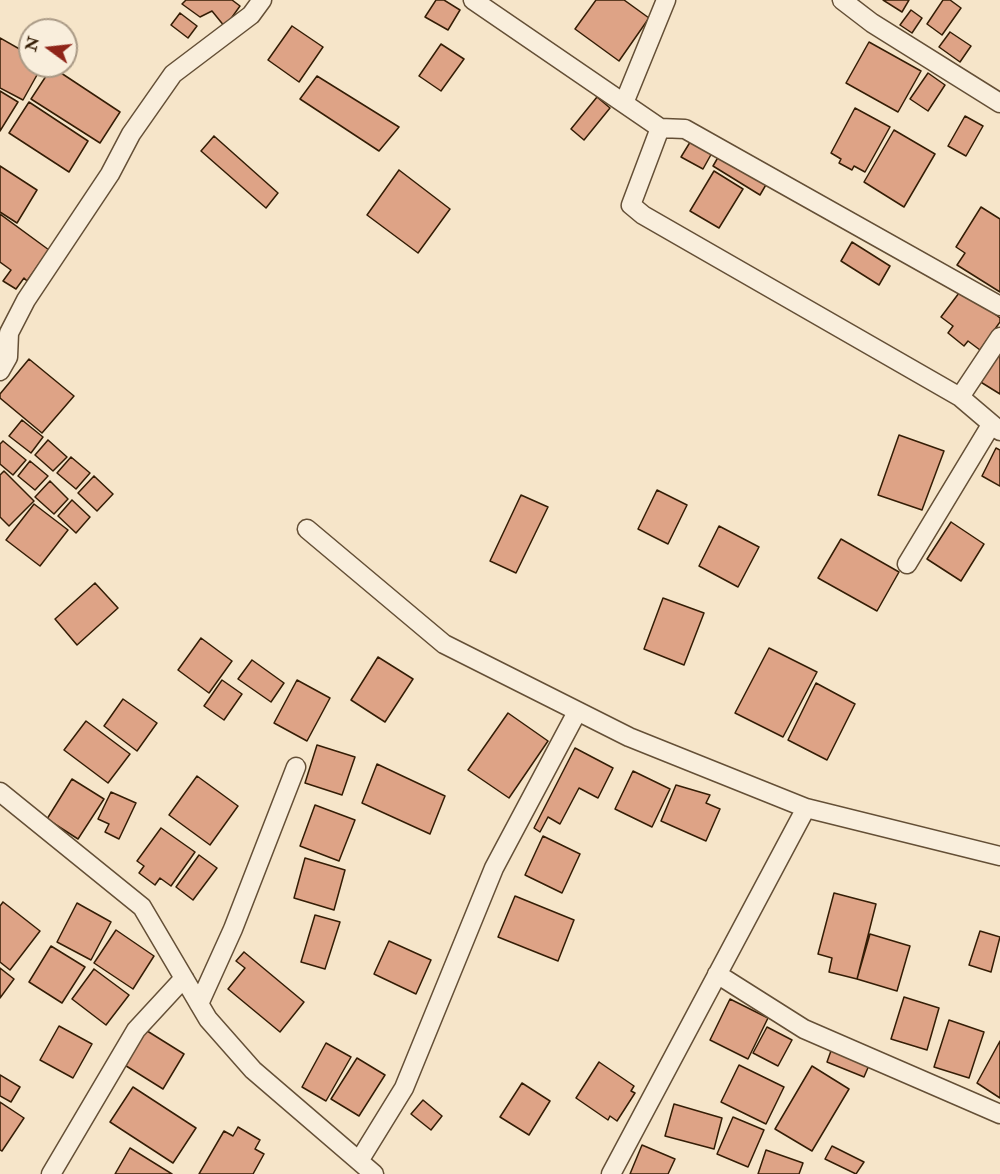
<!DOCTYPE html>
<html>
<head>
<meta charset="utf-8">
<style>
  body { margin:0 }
  #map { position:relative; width:1000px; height:1174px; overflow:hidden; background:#f6e5c9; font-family:"IM FELL Double Pica",serif }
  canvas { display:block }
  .north { position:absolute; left:18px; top:18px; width:60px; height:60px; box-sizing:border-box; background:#f9eedc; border:2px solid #aa9a86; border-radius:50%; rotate:285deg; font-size:16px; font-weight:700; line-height:24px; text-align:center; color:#341d05 }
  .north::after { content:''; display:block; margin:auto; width:21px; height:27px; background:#8f2418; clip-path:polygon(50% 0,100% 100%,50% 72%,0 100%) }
</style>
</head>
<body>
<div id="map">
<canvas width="1000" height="1174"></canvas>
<div class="north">N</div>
</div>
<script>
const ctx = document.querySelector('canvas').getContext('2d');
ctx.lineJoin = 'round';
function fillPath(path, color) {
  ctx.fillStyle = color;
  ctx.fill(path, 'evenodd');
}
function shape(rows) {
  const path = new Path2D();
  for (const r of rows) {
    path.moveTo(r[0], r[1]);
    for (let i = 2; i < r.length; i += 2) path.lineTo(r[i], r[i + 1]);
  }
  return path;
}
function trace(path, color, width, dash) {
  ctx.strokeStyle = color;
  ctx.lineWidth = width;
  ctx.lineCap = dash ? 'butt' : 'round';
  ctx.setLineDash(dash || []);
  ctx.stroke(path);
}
const building = shape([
  [186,0,232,0,240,6,225,27,212,11,200,17,182,4,186,0],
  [436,0,444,0,460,10,448,30,425,17,436,0],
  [596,0,624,0,649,18,619,61,575,29,596,0],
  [883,0,909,0,902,12,883,0],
  [943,0,950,0,961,8,942,35,927,24,943,0],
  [911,10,922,18,912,33,900,25,911,10],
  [180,13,197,26,188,38,171,25,180,13],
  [292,26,323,47,299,82,268,60,292,26],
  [950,32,971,46,960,62,939,47,950,32],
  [0,38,30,55,30,66,42,66,23,100,0,88,0,38],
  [869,42,921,71,898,112,846,83,869,42],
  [441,44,464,59,441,91,419,76,441,44],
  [52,67,120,112,100,143,31,99,52,67],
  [928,73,945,85,928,111,910,99,928,73],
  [317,76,399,127,379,151,300,99,317,76],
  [0,91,18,102,0,131,0,91],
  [597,97,610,108,584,140,571,129,597,97],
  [29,102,88,141,69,172,9,133,29,102],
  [855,108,890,127,865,172,854,166,852,170,839,163,841,159,831,153,855,108],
  [965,116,983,126,966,156,948,146,965,116],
  [894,130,935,154,904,207,864,182,894,130],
  [214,136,278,193,266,208,201,151,214,136],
  [692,139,713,151,703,169,681,157,692,139],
  [720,154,767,183,760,195,713,166,720,154],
  [0,166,37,190,17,223,0,212,0,166],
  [399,170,450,209,418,253,367,215,399,170],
  [714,171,743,189,719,228,690,211,714,171],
  [981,207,1000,219,1000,292,957,265,965,253,956,247,981,207],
  [0,214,49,250,27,281,24,278,16,289,3,281,11,270,0,262,0,214],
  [852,242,890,266,879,285,841,261,852,242],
  [962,289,1000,318,1000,322,980,350,968,341,964,346,948,333,953,326,941,317,962,289],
  [1000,347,1000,394,979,381,1000,347],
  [29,359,74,396,42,433,0,398,0,394,29,359],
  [22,420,43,437,31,453,9,436,22,420],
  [899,435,944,451,922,510,878,495,899,435],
  [48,440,67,457,53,471,35,455,48,440],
  [3,441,26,460,13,475,0,464,0,444,3,441],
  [996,448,1000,450,1000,486,982,476,996,448],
  [71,457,90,473,76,489,57,473,71,457],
  [30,461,48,476,35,490,18,476,30,461],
  [4,471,34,501,9,526,0,517,0,475,4,471],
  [94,476,113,494,97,511,78,493,94,476],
  [50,481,68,499,54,514,35,497,50,481],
  [657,490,687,505,668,544,638,529,657,490],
  [521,495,548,507,516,573,490,561,521,495],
  [72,500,90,517,76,533,58,516,72,500],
  [34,504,68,530,40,566,6,540,34,504],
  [951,522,984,544,961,581,927,559,951,522],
  [719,526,759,547,738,587,699,566,719,526],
  [841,539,899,572,877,611,818,578,841,539],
  [95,583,118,608,77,645,55,619,95,583],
  [663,598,704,613,684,665,644,649,663,598],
  [201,638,232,661,209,693,178,670,201,638],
  [769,648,817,672,783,737,735,713,769,648],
  [378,657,413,679,385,722,351,700,378,657],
  [252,660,284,683,271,702,238,679,252,660],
  [222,680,242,694,224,720,204,706,222,680],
  [297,680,330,698,307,741,274,723,297,680],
  [816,683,855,704,827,760,788,740,816,683],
  [123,699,157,723,137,751,104,726,123,699],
  [508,713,548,741,509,798,468,770,508,713],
  [86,721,130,754,108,783,64,750,86,721],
  [317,745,355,757,342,795,305,783,317,745],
  [575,748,613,768,598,798,579,788,560,824,548,817,540,832,534,828,575,748],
  [377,764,445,796,430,834,362,803,377,764],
  [633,771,670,789,652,827,615,809,633,771],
  [197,776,238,806,210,845,169,815,197,776],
  [72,779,104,799,78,839,47,819,72,779],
  [676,785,710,795,706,803,720,809,706,841,661,821,676,785],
  [111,792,136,803,119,839,105,832,109,824,98,819,111,792],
  [315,805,355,820,339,861,300,846,315,805],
  [161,828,195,852,171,886,160,878,155,885,139,873,144,866,137,861,161,828],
  [543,836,580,854,562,893,525,875,543,836],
  [199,855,217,868,193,900,176,887,199,855],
  [305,858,345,870,334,910,294,898,305,858],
  [834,893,876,904,857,979,829,972,832,958,818,954,834,893],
  [515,896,574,920,558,961,498,937,515,896],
  [3,902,40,931,10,970,0,962,0,906,3,902],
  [77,903,111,922,91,960,57,942,77,903],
  [315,915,340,922,325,969,301,962,315,915],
  [116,930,154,956,133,989,94,963,116,930],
  [980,931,1000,937,991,972,969,965,980,931],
  [870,934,910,946,897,991,857,979,870,934],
  [389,941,431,960,416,994,374,974,389,941],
  [51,946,85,967,62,1003,29,982,51,946],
  [244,952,304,1002,280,1032,228,989,245,968,236,961,244,952],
  [0,968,14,979,0,998,0,968],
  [94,969,129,995,106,1025,72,999,94,969],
  [904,997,939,1008,927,1050,891,1039,904,997],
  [730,999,768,1018,748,1059,710,1040,730,999],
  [949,1020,984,1032,969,1078,934,1067,949,1020],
  [59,1026,92,1044,73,1078,40,1060,59,1026],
  [767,1027,792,1040,778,1066,753,1053,767,1027],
  [144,1029,184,1054,163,1089,123,1064,144,1029],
  [1000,1041,1000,1098,977,1083,1000,1041],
  [326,1043,351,1057,326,1101,302,1087,326,1043],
  [832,1048,870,1063,864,1077,827,1062,832,1048],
  [357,1058,385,1075,359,1116,331,1099,357,1058],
  [599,1062,634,1086,631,1091,635,1093,617,1121,610,1116,608,1120,576,1098,599,1062],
  [739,1065,784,1087,766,1124,721,1102,739,1065],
  [812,1066,849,1089,812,1151,775,1129,812,1066],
  [0,1075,20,1087,11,1102,0,1096,0,1075],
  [522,1083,550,1101,529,1135,500,1117,522,1083],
  [133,1087,196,1128,173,1163,110,1122,133,1087],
  [423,1100,442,1116,431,1130,411,1114,423,1100],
  [0,1102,24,1118,2,1151,0,1150,0,1102],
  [674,1104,722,1118,714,1149,665,1136,674,1104],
  [733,1117,764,1130,748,1167,717,1154,733,1117],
  [238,1127,260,1140,255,1149,264,1154,253,1174,199,1174,224,1131,233,1136,238,1127],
  [642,1145,675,1159,668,1174,630,1174,642,1145],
  [832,1146,864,1162,856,1174,825,1159,832,1146],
  [130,1148,172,1174,115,1174,130,1148],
  [766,1150,803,1163,799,1174,758,1174,766,1150]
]);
fillPath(building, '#dea386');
trace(building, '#341d05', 1.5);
const minor = shape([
  [473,0,660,128,631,205,643,215,960,397,1000,431],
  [842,0,872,23,1000,103],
  [624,103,666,0],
  [660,128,685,129,1000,306],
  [0,371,8,357,9,333,26,300,110,174,131,134,173,74,251,15,262,0],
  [960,397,1000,337],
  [307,529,444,644,629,737,806,808,1000,856],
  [907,564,991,425],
  [0,792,142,907,208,1019,253,1070,374,1174],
  [717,974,804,1029,1000,1114],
  [199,1004,233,929,296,767],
  [359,1161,404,1088,494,868,577,712],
  [51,1174,136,1030,184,978],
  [611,1174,806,808]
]);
trace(minor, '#644f36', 21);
trace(minor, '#f9eedc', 18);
</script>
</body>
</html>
